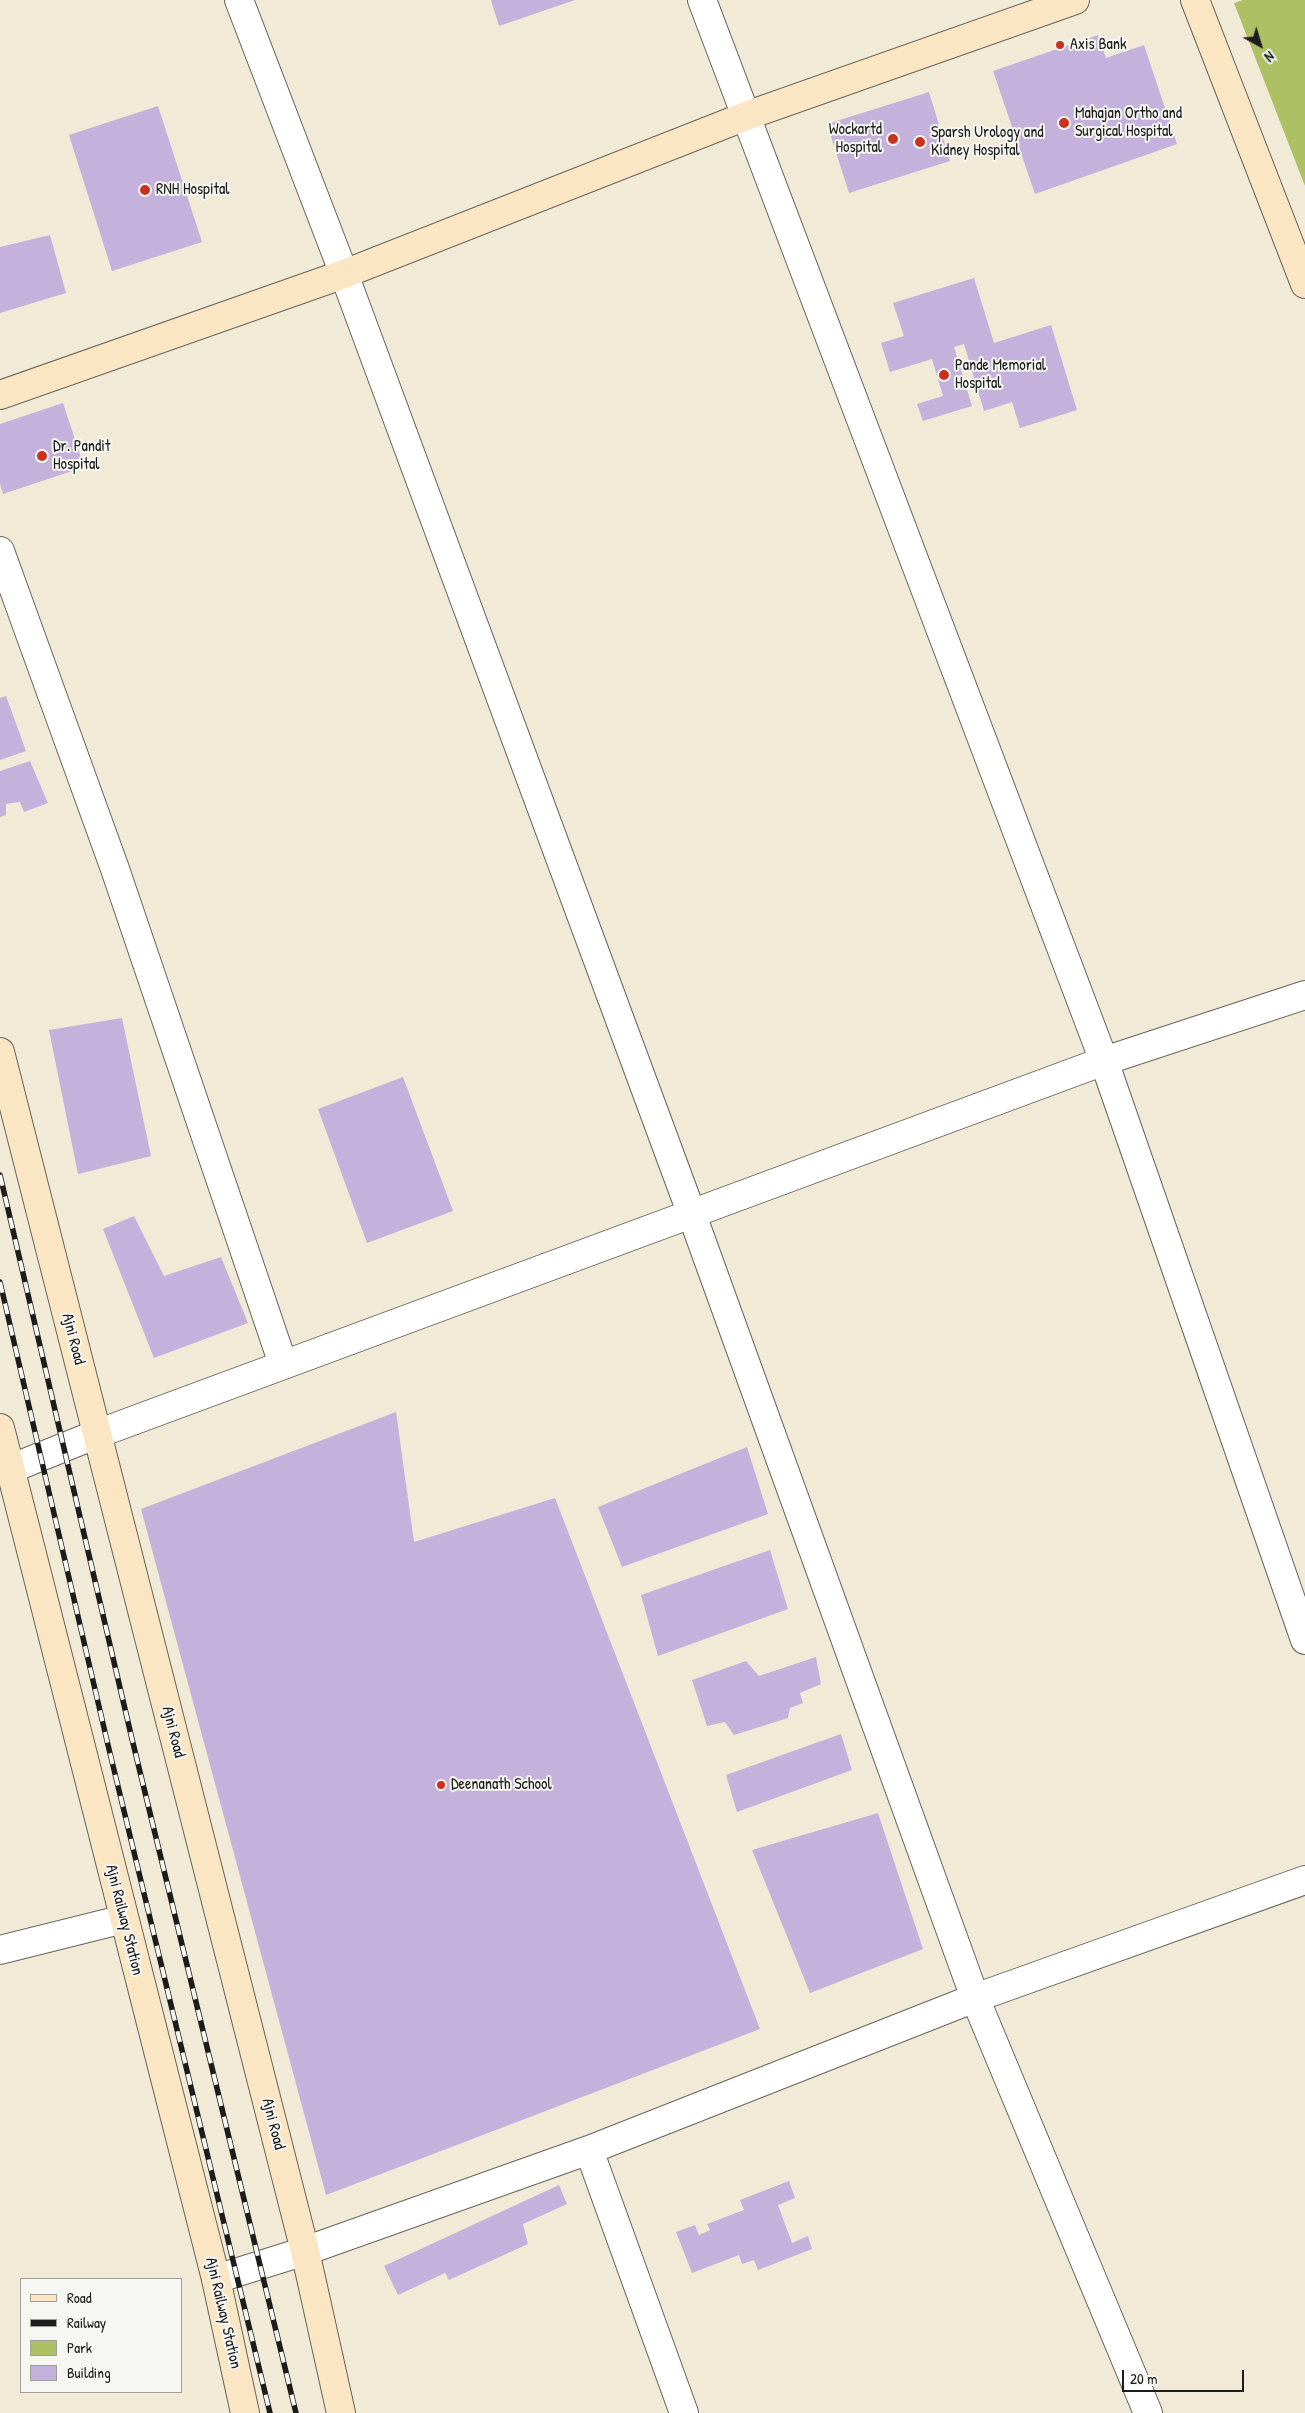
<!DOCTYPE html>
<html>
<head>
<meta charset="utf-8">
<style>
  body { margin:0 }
  #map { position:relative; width:1305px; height:2413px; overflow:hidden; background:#f0ead6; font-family:"Patrick Hand",sans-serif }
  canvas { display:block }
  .legend { position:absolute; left:20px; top:2278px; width:162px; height:115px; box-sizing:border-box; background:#f6f6f2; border:1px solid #9f9f9c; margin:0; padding:6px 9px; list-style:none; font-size:15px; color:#1c1c1c }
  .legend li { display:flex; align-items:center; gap:10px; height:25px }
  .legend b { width:25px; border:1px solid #9f9f9c }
  .north { position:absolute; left:1235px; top:20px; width:50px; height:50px; -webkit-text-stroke:4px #f6f6f2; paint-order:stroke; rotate:141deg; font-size:14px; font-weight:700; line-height:20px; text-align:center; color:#1c1c1c }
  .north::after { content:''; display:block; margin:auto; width:18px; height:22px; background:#1c1c1c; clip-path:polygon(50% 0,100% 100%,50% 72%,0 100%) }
  .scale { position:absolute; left:1122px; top:2370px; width:122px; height:22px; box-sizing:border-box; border:2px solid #1c1c1c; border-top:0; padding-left:6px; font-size:15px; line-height:18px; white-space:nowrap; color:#1c1c1c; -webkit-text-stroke:4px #f6f6f2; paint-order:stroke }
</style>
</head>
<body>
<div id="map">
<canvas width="1305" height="2413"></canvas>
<ul class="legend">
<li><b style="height:6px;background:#fbe6c4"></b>Road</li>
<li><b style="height:6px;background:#1c1c1c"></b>Railway</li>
<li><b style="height:14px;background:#adc064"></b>Park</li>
<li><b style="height:14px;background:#c4b2dc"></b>Building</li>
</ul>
<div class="north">N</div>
<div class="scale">20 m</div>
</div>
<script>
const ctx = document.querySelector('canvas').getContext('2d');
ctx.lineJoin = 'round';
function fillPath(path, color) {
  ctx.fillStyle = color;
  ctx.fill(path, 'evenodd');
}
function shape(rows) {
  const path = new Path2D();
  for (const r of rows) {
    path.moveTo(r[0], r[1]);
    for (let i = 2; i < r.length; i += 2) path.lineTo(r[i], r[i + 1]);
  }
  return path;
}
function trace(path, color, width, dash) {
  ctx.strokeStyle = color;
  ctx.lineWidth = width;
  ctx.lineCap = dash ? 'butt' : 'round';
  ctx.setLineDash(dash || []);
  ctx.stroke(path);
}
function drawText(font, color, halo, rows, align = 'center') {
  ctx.font = font + ' "Patrick Hand",sans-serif';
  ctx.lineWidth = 4;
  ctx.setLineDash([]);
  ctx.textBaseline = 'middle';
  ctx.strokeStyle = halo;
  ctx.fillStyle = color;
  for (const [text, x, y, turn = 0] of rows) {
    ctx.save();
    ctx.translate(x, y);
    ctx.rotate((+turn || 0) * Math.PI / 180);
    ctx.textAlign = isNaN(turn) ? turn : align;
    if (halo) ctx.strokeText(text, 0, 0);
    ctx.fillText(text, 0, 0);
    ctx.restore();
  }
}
fillPath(shape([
  [1243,0,1305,0,1305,186,1234,3]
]), '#adc064');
fillPath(shape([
  [491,0,575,0,499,26],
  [1098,35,1106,58,1144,45,1177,144,1035,194,993,71],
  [929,92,950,161,849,193,827,124],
  [158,106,202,242,112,271,69,135],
  [50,235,66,293,0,313,0,247],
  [974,278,994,343,1051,325,1077,410,1020,428,1012,402,984,411,964,344,954,347,972,406,923,421,917,404,943,396,932,359,890,372,881,343,904,336,893,303],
  [63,403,84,467,3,494,0,484,0,424],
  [6,696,26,751,0,760,0,698],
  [30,761,48,803,24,812,20,802,6,804,6,815,0,817,0,771],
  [122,1018,151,1156,78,1174,49,1030],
  [403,1077,453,1211,367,1243,318,1109],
  [134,1216,164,1276,221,1257,248,1323,154,1358,103,1229],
  [396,1412,414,1542,555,1498,760,2029,326,2195,141,1509],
  [747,1447,768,1514,622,1567,598,1507],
  [770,1550,788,1609,658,1656,641,1595],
  [816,1657,821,1684,800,1693,803,1703,790,1708,788,1718,734,1735,725,1722,707,1726,692,1680,746,1661,759,1676],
  [841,1734,852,1770,737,1812,726,1775],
  [878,1813,923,1949,810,1993,752,1850],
  [789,2181,795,2198,778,2205,792,2243,808,2236,812,2249,758,2270,754,2260,742,2264,739,2255,692,2273,676,2232,695,2225,699,2235,710,2230,707,2224,744,2210,740,2200],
  [559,2185,567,2204,523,2224,528,2244,449,2280,445,2273,398,2295,384,2266]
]), '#c4b2dc');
const street = shape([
  [239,0,344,274,691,1212,975,1998,1148,2413],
  [702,0,1104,1061,1305,1640],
  [0,551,115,869,283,1364],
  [10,1469,97,1434,1104,1061,1305,995],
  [0,1950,124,1919],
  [589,2150,684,2413],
  [216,2279,305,2251,589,2150,975,1998,1305,1880]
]);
const secondary = shape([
  [1195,0,1305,284],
  [0,395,344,274,746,116,1075,0],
  [0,1052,305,2251,341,2413],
  [0,1428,216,2279,245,2413]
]);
trace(street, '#66645d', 30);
trace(secondary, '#66645d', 30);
trace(street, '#fff', 28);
trace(secondary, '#fbe6c4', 28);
const rail = shape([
  [0,1175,132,1739,296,2413],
  [0,1282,108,1745,270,2413]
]);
trace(rail, '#1c1c1c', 5.5);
trace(rail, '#f6f6f2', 4, [11]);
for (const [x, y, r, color] of [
  [1060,45,5,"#c8321e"],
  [1064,123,6,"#c8321e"],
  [893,139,6,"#c8321e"],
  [920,142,6,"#c8321e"],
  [145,190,6,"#c8321e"],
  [944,375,6,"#c8321e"],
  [42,456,6,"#c8321e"],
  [441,1785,5,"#c8321e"]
]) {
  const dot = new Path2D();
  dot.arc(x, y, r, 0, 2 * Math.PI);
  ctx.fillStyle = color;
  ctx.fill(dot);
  trace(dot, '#f6f6f2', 2);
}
drawText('16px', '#1c1c1c', '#f6f6f2', [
  ["Axis Bank",1070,45],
  ["Mahajan Ortho and",1075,114],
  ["Surgical Hospital",1075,132],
  ["Wockartd",882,130,"right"],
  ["Hospital",882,148,"right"],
  ["Sparsh Urology and",931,133],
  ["Kidney Hospital",931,151],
  ["RNH Hospital",156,190],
  ["Pande Memorial",955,366],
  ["Hospital",955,384],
  ["Dr. Pandit",53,447],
  ["Hospital",53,465],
  ["Deenanath School",451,1785]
], 'left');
drawText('16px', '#1c1c1c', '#f6f6f2', [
  ["Ajni Road",73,1339,76],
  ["Ajni Road",173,1732,76],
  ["Ajni Railway Station",124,1920,76],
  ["Ajni Road",273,2124,76],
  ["Ajni Railway Station",223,2313,77]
]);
</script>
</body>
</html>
